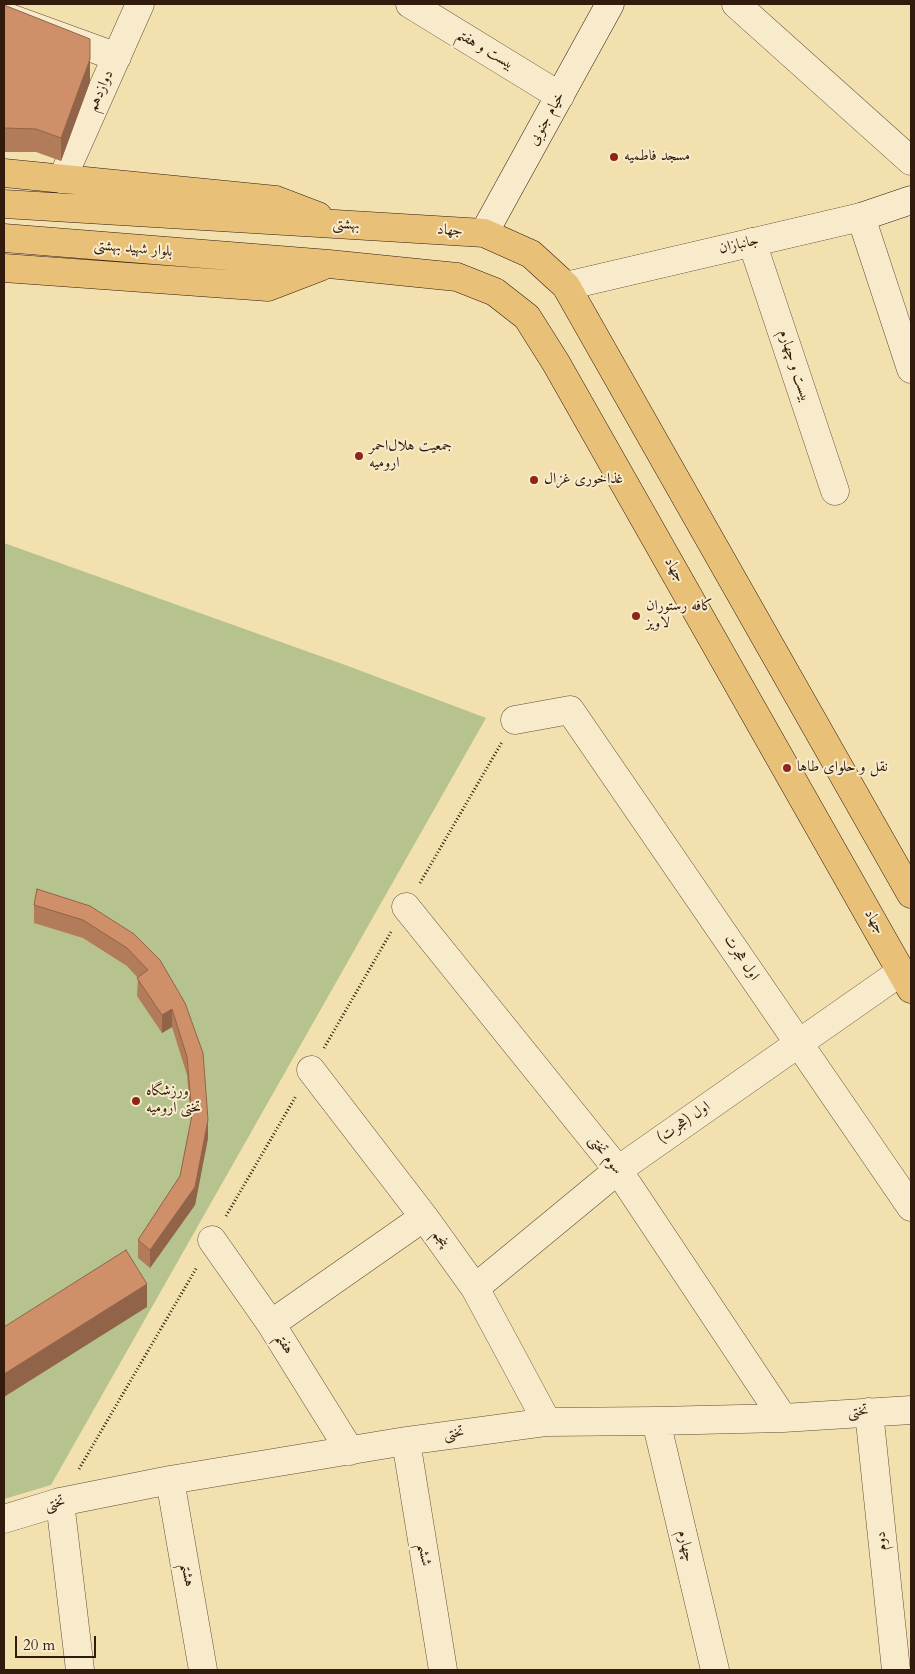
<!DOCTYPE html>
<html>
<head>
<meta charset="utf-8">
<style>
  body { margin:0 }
  #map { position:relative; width:915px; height:1674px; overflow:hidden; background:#f2e0af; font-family:Cardo,serif }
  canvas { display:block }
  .frame { position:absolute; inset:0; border:5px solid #321a0c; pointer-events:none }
  .scale { position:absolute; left:15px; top:1636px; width:81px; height:22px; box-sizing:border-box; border:2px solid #321a0c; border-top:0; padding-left:6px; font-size:15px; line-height:18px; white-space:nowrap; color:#321a0c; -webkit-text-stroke:4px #f7ebcb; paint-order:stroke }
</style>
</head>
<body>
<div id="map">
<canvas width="915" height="1674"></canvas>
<div class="frame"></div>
<div class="scale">20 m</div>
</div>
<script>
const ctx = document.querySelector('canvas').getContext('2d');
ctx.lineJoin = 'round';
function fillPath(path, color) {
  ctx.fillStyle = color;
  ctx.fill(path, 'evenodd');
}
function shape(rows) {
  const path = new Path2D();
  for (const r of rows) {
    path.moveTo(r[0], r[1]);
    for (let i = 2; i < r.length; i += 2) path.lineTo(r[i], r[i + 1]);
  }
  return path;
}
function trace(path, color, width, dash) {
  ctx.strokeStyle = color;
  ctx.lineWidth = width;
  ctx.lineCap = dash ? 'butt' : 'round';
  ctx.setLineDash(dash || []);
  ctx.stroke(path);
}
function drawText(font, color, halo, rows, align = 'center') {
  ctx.font = font + ' Cardo,Amiri,serif';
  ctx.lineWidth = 4;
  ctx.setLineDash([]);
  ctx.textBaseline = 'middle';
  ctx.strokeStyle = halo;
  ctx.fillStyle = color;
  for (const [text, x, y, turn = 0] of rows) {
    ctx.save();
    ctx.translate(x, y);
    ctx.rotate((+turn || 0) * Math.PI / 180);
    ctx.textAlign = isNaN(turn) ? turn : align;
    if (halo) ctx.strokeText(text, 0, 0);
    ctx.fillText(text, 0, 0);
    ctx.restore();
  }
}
fillPath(shape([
  [4,543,348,666,486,718,51,1485,4,1499]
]), '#b7c38e');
const minor = shape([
  [410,4,560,96],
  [736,4,911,161],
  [4,16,117,57],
  [62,179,140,4],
  [861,217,911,369],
  [752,242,835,491],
  [515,720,570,710,911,1207],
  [406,907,618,1170,783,1418],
  [311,1070,424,1217,475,1288,547,1422],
  [212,1240,271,1324,350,1451],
  [475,1288,618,1170,902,971],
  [271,1324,424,1217],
  [869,1412,896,1670],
  [656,1421,715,1670],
  [406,1441,443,1670],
  [170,1480,203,1670],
  [60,1502,80,1670],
  [4,1519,60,1502,170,1480,406,1441,547,1422,656,1421,783,1418,911,1410]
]);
const secondary = shape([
  [484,233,610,4],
  [566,286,861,217,911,200]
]);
const primary = shape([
  [4,173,276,200,318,216],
  [4,204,484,233,531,254,566,286,911,894],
  [4,238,329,264,457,277,495,292,527,317,556,363,911,989],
  [4,268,268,287,320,267]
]);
trace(minor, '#624c35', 29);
trace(secondary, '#321a0c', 29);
trace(primary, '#321a0c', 29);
trace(shape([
  [420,883,502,742],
  [324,1048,391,932],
  [226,1216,296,1096],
  [79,1469,197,1267]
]), '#321a0c', 3, [1, 2.5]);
trace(minor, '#f7ebcb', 28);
trace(secondary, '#f7ebcb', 28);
trace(primary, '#e9c078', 28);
fillPath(shape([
  [4,5,90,82,61,161,36,152,4,152],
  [34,905,90,906,185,1003,208,1138,195,1205,150,1268,138,1258,138,1240,180,1176,191,1121,187,1075,172,1027,162,1033,137,996,138,978,127,966,83,938,34,923]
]), '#b27b59');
fillPath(shape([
  [90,59,90,82,61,161,61,138],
  [172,1009,172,1027,162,1033,162,1015],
  [208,1120,208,1138,195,1205,150,1268,150,1250],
  [147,1284,147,1307,4,1397,4,1374]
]), '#916449');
const building = shape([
  [4,5,90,39,90,59,61,138,36,129,4,128,4,5],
  [37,889,90,906,134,934,160,960,185,1003,203,1053,208,1120,195,1187,150,1250,138,1240,180,1176,192,1115,187,1057,172,1009,162,1015,137,978,148,970,127,948,83,920,34,905,37,889],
  [126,1250,147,1284,4,1374,4,1327,126,1250]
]);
fillPath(building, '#cf8f68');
trace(building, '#916449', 1);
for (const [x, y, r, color] of [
  [614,157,5,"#8f2418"],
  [359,456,5,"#8f2418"],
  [534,480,5,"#8f2418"],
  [636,616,5,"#8f2418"],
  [787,768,5,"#8f2418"],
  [136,1101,5,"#8f2418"]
]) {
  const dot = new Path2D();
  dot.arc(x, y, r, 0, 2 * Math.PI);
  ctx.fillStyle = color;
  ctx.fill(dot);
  trace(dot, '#f7ebcb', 2);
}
drawText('15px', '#321a0c', '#f7ebcb', [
  ["بیست و هفتم",485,50,31],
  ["دوازدهم",101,91,-66],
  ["خیام جنوبی",547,119,-61],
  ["بهشتی",346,225,3],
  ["جهاد",450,231,4],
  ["جانبازان",739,245,-13],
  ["بلوار شهید بهشتی",133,249,5],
  ["بیست و چهارم",794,366,72],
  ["جهاد",674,570,60],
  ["جهاد",874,922,60],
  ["اول هجرت",741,958,56],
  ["اول (هجرت)",684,1123,-35],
  ["سوم تختی",605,1155,52],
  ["پنجم",440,1239,54],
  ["هفتم",284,1344,58],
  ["تختی",858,1412,-4],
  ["تختی",454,1434,-8],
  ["تختی",55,1504,-15],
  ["دوم",882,1541,-96],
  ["چهارم",685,1546,77],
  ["ششم",424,1555,81],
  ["هشتم",187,1575,80]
]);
drawText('15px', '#321a0c', '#f7ebcb', [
  ["مسجد فاطمیه",624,157],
  ["جمعیت هلال‌احمر",369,447],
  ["ارومیه",369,464],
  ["غذاخوری غزال",544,480],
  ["کافه رستوران",646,607],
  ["لاویز",646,624],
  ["نقل و حلوای طاها",797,768],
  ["ورزشگاه",146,1092],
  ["تختی ارومیه",146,1109]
], 'left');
</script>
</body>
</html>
